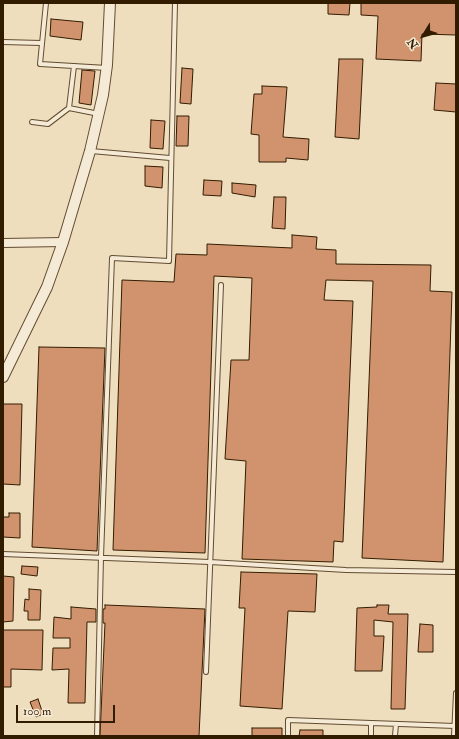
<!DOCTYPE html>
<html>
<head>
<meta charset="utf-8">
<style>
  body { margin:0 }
  #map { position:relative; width:459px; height:739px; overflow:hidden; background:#efdebe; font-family:"IM FELL Double Pica",serif }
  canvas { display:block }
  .frame { position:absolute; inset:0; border:4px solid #321c00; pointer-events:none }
  .north { position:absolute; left:403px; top:16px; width:40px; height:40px; -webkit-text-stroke:3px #f5ead5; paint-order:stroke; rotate:233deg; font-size:11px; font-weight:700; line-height:16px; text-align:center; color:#321c00 }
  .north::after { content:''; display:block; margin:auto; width:14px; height:18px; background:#321c00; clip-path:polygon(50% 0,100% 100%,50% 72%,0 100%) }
  .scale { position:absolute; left:16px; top:705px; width:99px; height:18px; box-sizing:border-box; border:2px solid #321c00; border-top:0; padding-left:5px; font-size:12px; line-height:14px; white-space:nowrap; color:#321c00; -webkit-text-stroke:3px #f5ead5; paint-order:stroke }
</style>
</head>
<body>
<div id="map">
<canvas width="459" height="739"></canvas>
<div class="frame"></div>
<div class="north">N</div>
<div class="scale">100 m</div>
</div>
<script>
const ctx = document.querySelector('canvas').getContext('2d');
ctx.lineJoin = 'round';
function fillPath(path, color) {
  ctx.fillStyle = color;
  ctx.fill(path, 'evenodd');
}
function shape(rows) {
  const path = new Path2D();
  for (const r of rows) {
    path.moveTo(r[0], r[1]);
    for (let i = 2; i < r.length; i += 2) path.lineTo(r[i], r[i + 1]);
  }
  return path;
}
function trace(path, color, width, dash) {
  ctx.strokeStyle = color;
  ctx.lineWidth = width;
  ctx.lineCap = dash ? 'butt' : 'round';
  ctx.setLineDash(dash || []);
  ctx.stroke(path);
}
const building = shape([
  [328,3,350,3,349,15,328,14,328,3],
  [361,3,456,3,456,35,422,34,421,61,376,59,378,16,361,15,361,3],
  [51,19,83,22,81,40,50,36,51,19],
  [339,59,363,59,359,139,335,137,339,59],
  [182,68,193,69,191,104,180,103,182,68],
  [82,70,95,71,91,105,79,103,82,70],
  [436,83,456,84,456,112,434,110,436,83],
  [262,86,287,87,283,137,309,139,308,160,286,158,286,162,259,162,259,135,251,134,254,94,262,94,262,86],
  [177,116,189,116,188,146,176,146,177,116],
  [151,120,165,121,163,149,150,148,151,120],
  [145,166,163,167,162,188,145,186,145,166],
  [204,180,222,181,221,196,203,195,204,180],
  [232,183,256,185,255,197,232,193,232,183],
  [274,197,286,197,285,229,272,228,274,197],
  [292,235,317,237,316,249,336,250,336,264,431,265,430,291,452,292,443,562,362,558,373,281,326,280,324,300,353,301,343,542,334,541,333,562,242,559,246,461,225,459,231,360,249,360,252,278,214,276,205,553,113,550,122,280,174,282,176,254,207,255,207,244,292,248,292,235],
  [39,347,105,348,97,551,32,547,39,347],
  [3,404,22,404,20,485,3,484,3,404],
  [9,513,20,513,20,538,3,537,3,517,9,517,9,513],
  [22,566,38,567,37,576,21,574,22,566],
  [241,572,317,574,315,612,288,611,282,709,240,706,245,608,239,608,241,572],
  [3,576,14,577,13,621,3,622,3,576],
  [29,589,41,590,40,620,28,620,28,611,24,611,25,599,29,600,29,589],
  [105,605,205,609,199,736,100,736,105,623,103,623,103,609,105,609,105,605],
  [377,605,389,605,388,614,408,614,405,709,391,709,393,622,374,620,374,636,384,636,382,671,355,671,357,608,377,607,377,605],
  [71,607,96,609,96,622,87,622,85,703,68,703,69,669,52,670,53,648,70,648,70,638,53,638,54,617,71,619,71,607],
  [420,624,433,625,433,652,418,652,420,624],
  [3,630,43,630,42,670,11,669,11,687,3,687,3,630],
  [38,699,43,714,36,717,30,702,38,699],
  [252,728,282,728,282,736,252,736,252,728],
  [300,730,323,730,323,736,299,736,300,730]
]);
fillPath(building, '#d0936d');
trace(building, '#321c00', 1);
const service = shape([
  [46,3,40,64,107,68],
  [3,42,41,43],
  [69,108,74,66],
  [32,122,48,124,69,108,99,114],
  [91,151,170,158],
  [3,554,210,562,346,570,456,572],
  [206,672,221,285],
  [97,736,101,557,112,258,169,261,175,3],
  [288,736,288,720,455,726],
  [371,736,371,723],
  [395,736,396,724],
  [454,736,456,693]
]);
const minor = shape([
  [3,243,63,242]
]);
const tertiary = shape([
  [3,377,47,287,63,242,90,151,103,95,107,65,110,3]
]);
trace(service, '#614c30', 6);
trace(minor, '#614c30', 10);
trace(tertiary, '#614c30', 12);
trace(service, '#f5ead5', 4);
trace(minor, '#f5ead5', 8);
trace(tertiary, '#f5ead5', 10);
</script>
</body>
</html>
